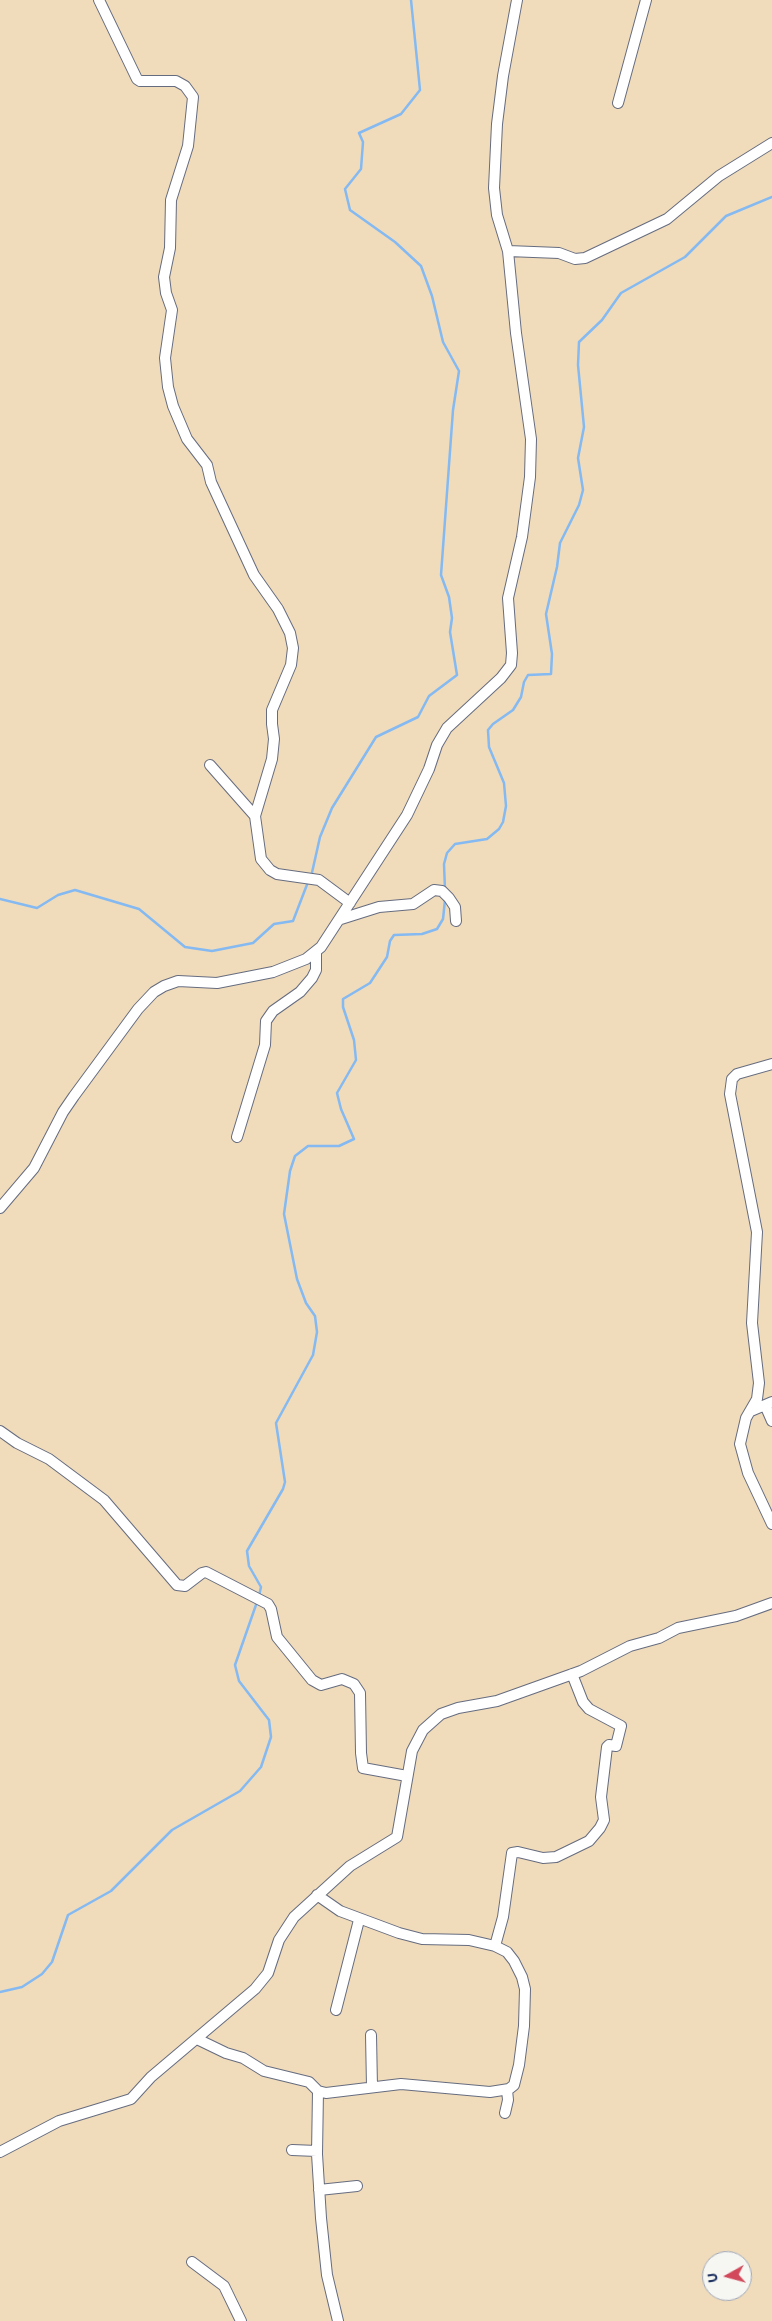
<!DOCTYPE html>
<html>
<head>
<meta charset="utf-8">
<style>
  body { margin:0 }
  #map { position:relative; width:772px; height:2321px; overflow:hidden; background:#f0dcbb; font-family:Itim,sans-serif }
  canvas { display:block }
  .north { position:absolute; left:702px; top:2251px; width:50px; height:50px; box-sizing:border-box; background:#f6f6f2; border:1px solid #9ea6b7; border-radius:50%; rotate:263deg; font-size:14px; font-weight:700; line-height:20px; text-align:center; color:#1b2f5e }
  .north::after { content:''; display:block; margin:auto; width:18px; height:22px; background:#d1495b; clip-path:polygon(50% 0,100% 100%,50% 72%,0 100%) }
</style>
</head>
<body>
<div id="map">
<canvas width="772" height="2321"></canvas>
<div class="north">U</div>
</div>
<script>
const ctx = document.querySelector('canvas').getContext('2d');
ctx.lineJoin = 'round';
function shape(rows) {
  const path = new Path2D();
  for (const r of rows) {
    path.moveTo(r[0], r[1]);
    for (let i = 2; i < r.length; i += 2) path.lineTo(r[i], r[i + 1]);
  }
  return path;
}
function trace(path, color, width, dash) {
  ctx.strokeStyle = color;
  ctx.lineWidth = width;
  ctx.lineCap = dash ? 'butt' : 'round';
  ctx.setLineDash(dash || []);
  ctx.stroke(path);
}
trace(shape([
  [311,877,320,837,332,808,376,737,418,717,429,696,457,675,450,632,452,618,449,597,441,575,453,410,459,371,443,342,432,296,421,266,395,242,350,210,345,189,361,169,363,142,359,133,401,114,420,90,411,0],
  [445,890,444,864,447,853,455,844,487,839,499,829,503,822,506,806,504,783,489,747,488,730,493,724,513,710,521,697,524,682,528,675,551,674,552,654,546,614,557,567,560,543,579,505,583,490,578,458,584,427,578,365,579,342,602,320,621,293,685,257,726,216,772,197],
  [0,899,37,908,58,895,75,890,139,909,185,947,212,951,253,943,274,924,293,921,308,882],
  [259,1596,261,1587,249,1566,247,1551,283,1489,285,1482,276,1423,313,1355,317,1332,315,1316,306,1303,297,1279,284,1214,290,1171,295,1156,308,1146,339,1146,354,1139,341,1109,337,1093,356,1060,354,1040,343,1007,343,999,370,983,387,957,390,941,394,935,422,934,437,929,443,919,445,900],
  [0,1992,22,1987,42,1974,52,1962,68,1915,111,1891,172,1830,240,1791,261,1767,271,1737,269,1720,239,1681,235,1665,257,1602]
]), '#84b9f2', 2.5);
const minor = shape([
  [99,0,137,79,140,81,176,81,185,86,193,97,188,146,171,200,170,248,164,277,166,293,172,310,165,358,168,387,173,406,187,439,207,465,211,482,254,575,278,609,290,633,293,648,291,665,272,710,272,724,274,739,272,759,255,816,261,859,270,870,277,874,319,880,350,903],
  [618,103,646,0],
  [508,251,559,253,575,259,585,258,667,219,719,176,772,143],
  [210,765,255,816],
  [341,919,379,907,413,904,434,890,442,891,449,898,455,907,456,921],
  [772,1064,737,1074,732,1079,730,1094,757,1232,752,1323,759,1383,757,1399,746,1418,740,1444,748,1473,772,1524],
  [237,1137,265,1045,266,1021,273,1011,300,992,312,978,316,970,316,952],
  [0,1208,34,1168,63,1112,74,1096,138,1009,154,992,164,986,178,981,217,983,273,972,306,959,321,947,407,815,429,769,437,745,447,728,501,678,511,665,512,653,508,598,522,537,530,477,531,439,516,333,508,251,497,215,494,188,497,124,503,76,517,0],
  [765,1405,772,1421],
  [751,1411,772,1402],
  [0,1431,17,1443,49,1459,104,1500,177,1585,185,1586,202,1573,206,1572,268,1604,271,1609,277,1637,312,1680,321,1685,342,1679,354,1684,360,1693,361,1753,363,1768,407,1776],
  [317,1895,340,1911,399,1933,422,1939,469,1940,495,1946,507,1952,514,1961,522,1977,525,1989,524,2026,519,2065,514,2085,509,2089,490,2092,401,2084,326,2093,318,2091,317,2154,321,2218,327,2275,338,2321],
  [495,1946,503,1917,512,1853,518,1852,543,1858,556,1857,589,1841,600,1828,604,1820,601,1797,607,1747,609,1745,616,1746,621,1726,589,1709,583,1702,572,1674],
  [336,2010,359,1920],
  [371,2035,372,2087],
  [197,2039,226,2053,243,2058,264,2071,309,2082,318,2091],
  [505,2113,508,2100,507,2090],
  [292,2150,317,2151],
  [0,2152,59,2121,131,2099,151,2077,255,1989,268,1973,279,1940,294,1917,350,1866,397,1837,412,1751,423,1730,441,1714,458,1708,497,1701,581,1671,630,1646,659,1638,678,1628,736,1616,772,1603],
  [319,2190,357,2186],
  [192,2262,224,2286,241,2321]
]);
trace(minor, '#666c7f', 12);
trace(minor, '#fff', 10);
</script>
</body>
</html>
